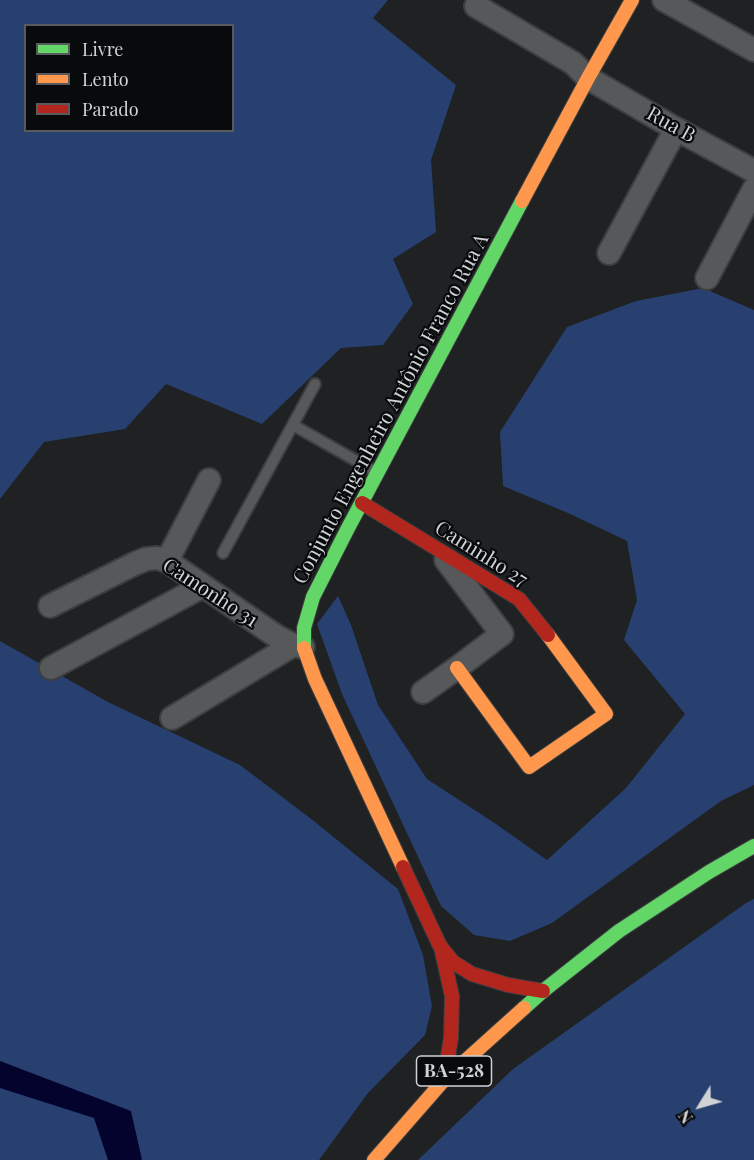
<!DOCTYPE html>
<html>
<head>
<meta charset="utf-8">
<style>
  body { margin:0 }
  #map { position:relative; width:754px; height:1160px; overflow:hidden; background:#1f2123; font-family:"Playfair Display",serif }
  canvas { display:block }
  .legend { position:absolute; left:24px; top:24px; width:210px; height:108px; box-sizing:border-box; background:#080a0c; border:2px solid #585a5d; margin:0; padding:8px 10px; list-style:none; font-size:18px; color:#d0d2d6 }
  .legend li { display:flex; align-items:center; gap:12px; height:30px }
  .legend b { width:30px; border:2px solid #585a5d }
  .north { position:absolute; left:670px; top:1076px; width:60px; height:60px; -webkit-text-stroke:4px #080a0c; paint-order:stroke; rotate:233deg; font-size:16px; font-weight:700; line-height:24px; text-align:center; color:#d0d2d6 }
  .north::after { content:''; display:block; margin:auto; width:21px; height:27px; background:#d0d2d6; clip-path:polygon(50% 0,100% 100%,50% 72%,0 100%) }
</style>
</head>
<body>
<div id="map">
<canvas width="754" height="1160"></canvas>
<ul class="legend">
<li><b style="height:8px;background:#63d668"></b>Livre</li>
<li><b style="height:8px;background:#ff974d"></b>Lento</li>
<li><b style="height:8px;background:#b3261e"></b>Parado</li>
</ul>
<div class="north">N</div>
</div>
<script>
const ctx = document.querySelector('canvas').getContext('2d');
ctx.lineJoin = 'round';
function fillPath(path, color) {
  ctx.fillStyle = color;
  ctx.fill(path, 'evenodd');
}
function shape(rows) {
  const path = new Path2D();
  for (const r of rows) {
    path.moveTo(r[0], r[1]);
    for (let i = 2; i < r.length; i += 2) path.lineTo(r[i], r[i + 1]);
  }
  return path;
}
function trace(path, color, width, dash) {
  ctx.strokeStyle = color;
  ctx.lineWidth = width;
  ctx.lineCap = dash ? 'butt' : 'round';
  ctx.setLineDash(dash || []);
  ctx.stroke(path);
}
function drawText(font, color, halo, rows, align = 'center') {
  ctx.font = font + ' "Playfair Display",serif';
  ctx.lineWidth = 4.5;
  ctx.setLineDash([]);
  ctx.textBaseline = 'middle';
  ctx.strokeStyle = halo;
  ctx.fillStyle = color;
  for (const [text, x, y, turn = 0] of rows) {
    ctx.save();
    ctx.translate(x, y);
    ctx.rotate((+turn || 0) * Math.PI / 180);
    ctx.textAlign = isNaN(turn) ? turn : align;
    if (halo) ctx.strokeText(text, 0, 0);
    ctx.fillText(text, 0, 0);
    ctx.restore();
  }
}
fillPath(shape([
  [0,0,388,0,373,18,456,85,431,160,436,232,393,259,413,304,383,345,341,348,262,424,166,384,125,429,44,442,0,499],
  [26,26,232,26,232,130,26,130],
  [703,288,754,310,754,785,721,801,552,923,510,941,474,935,441,906,342,694,317,624,338,596,351,625,378,705,427,779,496,824,547,860,626,788,685,714,624,640,637,600,627,541,568,513,503,486,500,432,567,327,636,301],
  [0,641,108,702,240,765,310,818,398,889,423,955,432,1006,425,1035,368,1093,319,1160,0,1160],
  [754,899,754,1160,418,1160,513,1069,746,903]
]), '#27406f');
fillPath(shape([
  [0,1061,131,1111,142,1160,108,1160,94,1118,0,1088]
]), '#03032e');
const lane = shape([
  [293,425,376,472],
  [223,553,315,384]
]);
const street = shape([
  [664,0,754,50],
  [476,6,573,63,588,78,676,129,754,171],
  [609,253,676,129],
  [707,278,754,189],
  [167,561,209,480],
  [50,606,134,564,146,559,157,558,167,561,276,636,293,645,303,647],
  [51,668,203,586],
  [423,692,457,668,502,634,446,560],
  [172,718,293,645]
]);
const fast = shape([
  [304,648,304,628,313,597,347,530,522,201],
  [524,1008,543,991,619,931,709,872,754,846]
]);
const slow = shape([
  [522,201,588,78,632,0],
  [304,648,315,679,403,867],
  [457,668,529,767,606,714,548,635],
  [374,1160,444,1080,524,1008]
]);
const jam = shape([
  [362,503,519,599,548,635],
  [403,867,440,946,453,962,472,974,508,985,543,991],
  [441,947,452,996,451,1038,444,1080]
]);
trace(lane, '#3d3e40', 14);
trace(street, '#3d3e40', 26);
trace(fast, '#3d3e40', 16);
trace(slow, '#3d3e40', 16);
trace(jam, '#3d3e40', 16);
trace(lane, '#57585a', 10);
trace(street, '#57585a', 22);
trace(fast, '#63d668', 14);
trace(slow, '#ff974d', 14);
trace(jam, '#b3261e', 14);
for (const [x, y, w] of [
  [454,1071,75]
]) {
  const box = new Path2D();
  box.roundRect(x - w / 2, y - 15, w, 30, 4.5);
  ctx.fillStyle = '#080a0c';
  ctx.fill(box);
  trace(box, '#d0d2d6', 1.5);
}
drawText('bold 18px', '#d0d2d6', null, [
  ["BA-528",454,1071]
]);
drawText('20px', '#d0d2d6', '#080a0c', [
  ["Rua B",671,125,29],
  ["Conjunto Engenheiro Antônio Franco Rua A",391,409,-62],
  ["Caminho 27",481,554,32],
  ["Camonho 31",210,593,33]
]);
</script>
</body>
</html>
